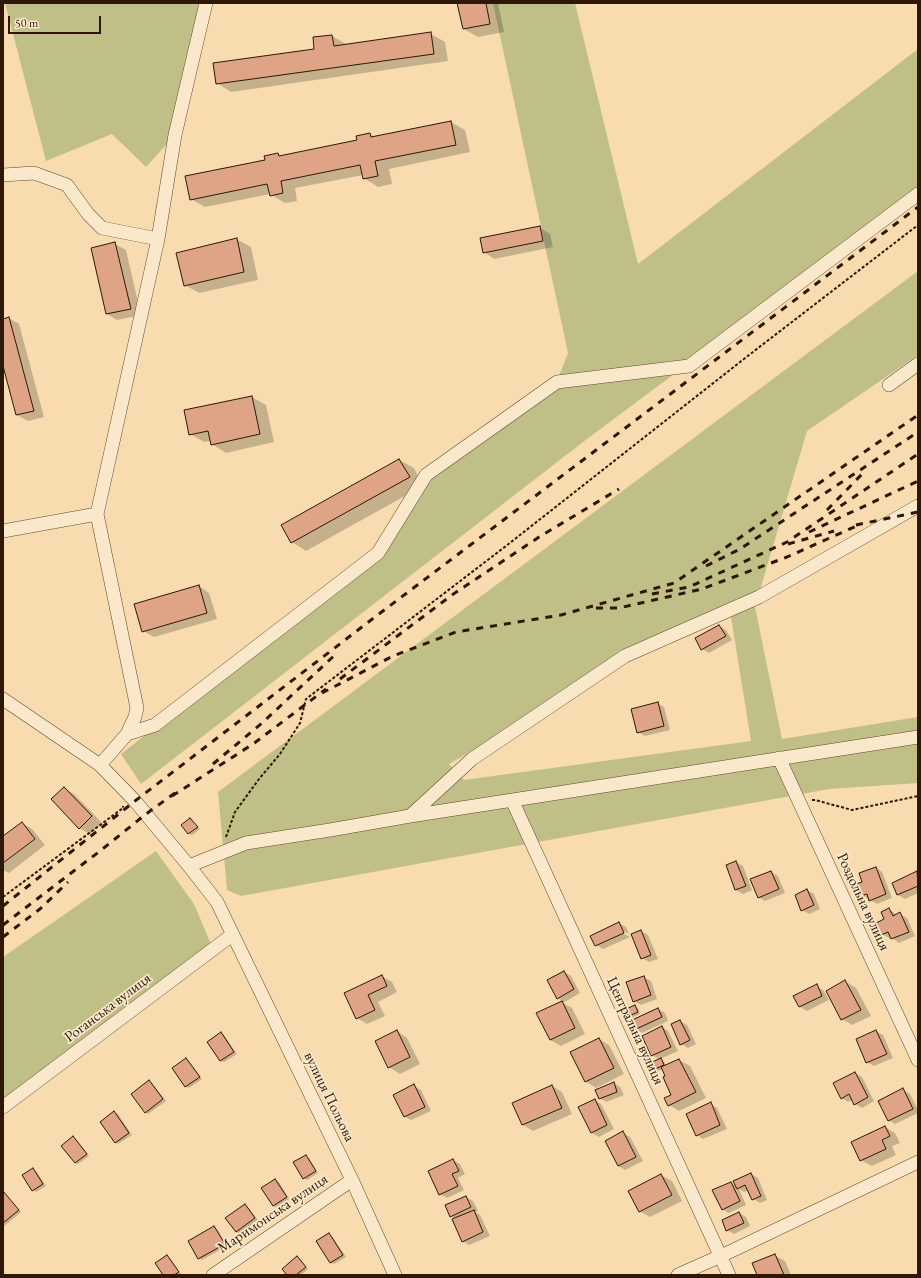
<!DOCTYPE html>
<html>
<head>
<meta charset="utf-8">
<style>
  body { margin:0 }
  #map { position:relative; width:921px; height:1278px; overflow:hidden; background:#f8dcaf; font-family:"EB Garamond",serif }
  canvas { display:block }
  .frame { position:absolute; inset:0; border:4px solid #2e1706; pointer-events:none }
  .scale { position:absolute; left:8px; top:16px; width:93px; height:18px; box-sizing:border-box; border:2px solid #2e1706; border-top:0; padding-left:5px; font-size:12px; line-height:14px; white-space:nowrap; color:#2e1706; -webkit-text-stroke:3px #fae8cb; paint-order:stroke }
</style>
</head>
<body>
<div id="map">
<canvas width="921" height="1278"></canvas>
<div class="frame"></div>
<div class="scale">50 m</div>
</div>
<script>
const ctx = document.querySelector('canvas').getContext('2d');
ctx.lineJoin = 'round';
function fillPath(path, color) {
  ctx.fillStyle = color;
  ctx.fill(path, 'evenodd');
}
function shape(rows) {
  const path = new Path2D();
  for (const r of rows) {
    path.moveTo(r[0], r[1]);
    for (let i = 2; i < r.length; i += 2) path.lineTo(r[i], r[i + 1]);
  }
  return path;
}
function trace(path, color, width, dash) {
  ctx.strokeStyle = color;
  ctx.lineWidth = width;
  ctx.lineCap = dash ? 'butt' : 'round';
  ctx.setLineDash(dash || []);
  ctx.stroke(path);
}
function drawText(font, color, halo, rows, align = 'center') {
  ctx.font = font + ' "EB Garamond",serif';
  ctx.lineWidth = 3.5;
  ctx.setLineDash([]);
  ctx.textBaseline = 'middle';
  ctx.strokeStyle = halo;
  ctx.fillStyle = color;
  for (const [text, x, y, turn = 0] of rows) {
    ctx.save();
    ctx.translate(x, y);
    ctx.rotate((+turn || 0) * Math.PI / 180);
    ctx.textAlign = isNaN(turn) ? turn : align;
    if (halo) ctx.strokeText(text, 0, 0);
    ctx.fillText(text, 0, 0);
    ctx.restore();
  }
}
fillPath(shape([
  [5,3,206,3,175,135,146,167,112,134,46,161],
  [493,3,575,3,638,264,918,49,918,192,587,439,141,784,121,754,378,553,426,475,557,381,568,353],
  [918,271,918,355,807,431,755,607,782,739,918,717,918,783,829,789,241,896,227,890,218,792],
  [731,617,751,741,464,780,449,764,628,661],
  [156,851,194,904,213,949,3,1107,3,957]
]), '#c0bf88');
fillPath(shape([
  [458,3,498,3,504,32,478,37,464,29],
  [431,34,445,42,448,61,231,92,217,83,315,50,332,36,346,44,347,45],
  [451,122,465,130,470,152,389,169,392,184,378,187,364,178,363,175,295,188,297,201,285,203,270,194,205,207,191,199,278,154,281,156,358,141,370,134,375,137],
  [539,227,550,234,553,247,494,259,484,252],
  [236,239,251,247,258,280,199,293,185,285],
  [115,244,126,250,141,315,117,320,107,314],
  [9,318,19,324,44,417,28,421,17,415,3,362,3,320],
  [252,397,266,405,274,442,226,453,212,444,211,441,204,442,190,434],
  [399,460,414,468,423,486,306,551,292,542],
  [199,586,209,593,217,619,154,637,143,631],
  [719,626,726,630,732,640,709,653,702,649],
  [657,703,664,707,670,730,645,736,638,732],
  [64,788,74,794,102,823,90,834,79,828],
  [190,819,200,829,192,835,189,834,182,826],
  [22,823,32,829,45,845,9,873,3,870,3,837],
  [736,862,743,866,752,890,743,894,736,890],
  [876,868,882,872,892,898,877,904,862,895,864,882],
  [771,872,778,876,785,893,765,901,758,897],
  [917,872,918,893,905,899,898,895,893,884],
  [807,890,814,894,820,909,809,914,802,910],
  [889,909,897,915,900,914,907,918,915,936,899,943,891,937,889,938,882,934],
  [619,923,626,927,629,934,620,929,619,931,630,937,603,949,596,945],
  [641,931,648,935,658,959,649,962,642,958,631,935],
  [564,972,571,976,580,993,563,1003,572,1008,585,1034,561,1046,550,1040,538,1013,563,1001,557,998],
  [382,976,392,982,397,992,378,1002,385,1016,367,1024,357,1018,345,993],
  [644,977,651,981,657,999,641,1005,634,1001],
  [845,981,856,988,871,1016,852,1025,842,1019],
  [816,986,823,990,829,1000,807,1011,800,1007,795,996],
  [635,1006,638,1008,640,1014,633,1017,630,1016,627,1010],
  [658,1009,665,1013,668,1021,642,1033,635,1029],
  [680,1021,687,1025,696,1044,688,1048,681,1044],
  [662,1027,668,1031,678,1051,660,1059,664,1061,666,1066,679,1060,690,1066,706,1098,679,1111,669,1105,673,1095,667,1077,663,1069,655,1072,652,1070,660,1060,652,1055],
  [397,1031,407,1038,420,1064,400,1074,389,1067],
  [876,1031,883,1035,893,1058,874,1066,867,1062],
  [221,1033,224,1035,237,1054,224,1062,221,1061,208,1042],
  [599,1039,609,1045,624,1074,596,1088,585,1081],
  [186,1059,189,1061,202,1079,189,1088,186,1086],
  [855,1073,862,1077,874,1101,862,1108,855,1104,852,1100,848,1102,842,1098],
  [149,1081,152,1083,166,1101,148,1114,145,1112],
  [614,1083,620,1087,624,1095,606,1102,599,1098],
  [414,1086,421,1090,431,1111,411,1120,404,1116],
  [552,1086,562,1092,572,1114,533,1131,523,1125,513,1103],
  [903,1090,910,1094,918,1110,918,1113,895,1124,888,1120],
  [594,1100,601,1104,614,1129,599,1137,592,1133],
  [710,1104,717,1108,727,1129,703,1139,697,1135],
  [114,1113,118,1114,132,1135,118,1144,115,1142],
  [885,1127,895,1133,900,1143,892,1146,896,1155,872,1166,861,1160],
  [623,1133,630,1137,643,1161,625,1170,618,1166],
  [73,1138,76,1139,89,1156,78,1164,75,1163],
  [306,1156,309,1158,318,1173,307,1180,304,1178],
  [453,1160,460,1164,465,1174,458,1178,464,1190,447,1198,440,1194],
  [33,1169,36,1171,46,1186,36,1192,33,1190],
  [751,1174,758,1178,767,1200,760,1203,753,1199,749,1190,744,1192,739,1189,746,1205,729,1213,722,1209,731,1183,736,1186],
  [661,1175,672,1181,682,1201,650,1217,639,1211],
  [275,1180,279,1182,289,1199,276,1207,273,1206],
  [3,1192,21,1212,3,1227],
  [466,1197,473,1201,478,1211,475,1212,480,1215,490,1236,469,1245,462,1241,455,1219,451,1216],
  [245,1205,248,1207,258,1220,239,1233,236,1232],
  [739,1213,746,1217,750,1226,734,1234,727,1230],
  [214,1227,217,1229,227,1246,202,1260,199,1258],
  [329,1234,332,1236,346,1257,334,1264,331,1263,317,1242],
  [774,1255,785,1261,791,1275,758,1275],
  [167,1256,170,1258,181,1274,180,1275,164,1275],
  [297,1258,300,1259,308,1269,301,1275,288,1275]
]), '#0003');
const building = shape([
  [457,3,486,3,490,24,463,29,457,3],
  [431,32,434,54,216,84,213,63,314,49,313,37,332,35,334,46,431,32],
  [451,121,456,145,375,161,378,176,363,179,360,165,281,181,283,193,270,196,267,184,190,200,185,176,265,160,264,156,278,153,279,156,357,140,356,136,370,133,371,137,451,121],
  [540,226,543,241,483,253,480,238,540,226],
  [237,238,244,272,184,286,176,253,237,238],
  [115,242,131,309,106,314,91,248,115,242],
  [9,317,34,411,16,415,3,366,3,319,9,317],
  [252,396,260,434,211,445,208,431,189,435,184,410,252,396],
  [399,459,410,477,291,543,281,525,399,459],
  [199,585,207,613,142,632,134,604,199,585],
  [719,625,726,636,701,650,695,638,719,625],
  [658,702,664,726,637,733,631,709,658,702],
  [64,787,92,816,79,829,51,799,64,787],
  [190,818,198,827,188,834,181,825,190,818],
  [22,822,35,839,3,863,3,836,22,822],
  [736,861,746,886,735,890,726,865,736,861],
  [876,867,886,894,869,901,867,894,861,896,856,884,862,882,859,873,876,867],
  [771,871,779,889,758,898,750,879,771,871],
  [917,871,918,886,897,895,892,883,917,871],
  [807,889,814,905,801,911,795,895,807,889],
  [889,908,893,916,900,912,909,932,891,939,888,932,881,935,876,923,884,919,881,912,889,908],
  [619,922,624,933,595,946,590,936,619,922],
  [641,930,651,955,641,959,631,934,641,930],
  [564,971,574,989,557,999,547,980,564,971],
  [382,975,387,986,368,995,375,1010,356,1019,344,993,382,975],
  [644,976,651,995,633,1002,626,982,644,976],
  [845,980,861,1010,841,1020,826,991,845,980],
  [817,984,822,996,799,1007,793,996,817,984],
  [562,1001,575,1028,550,1040,536,1013,562,1001],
  [635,1005,638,1012,629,1016,626,1009,635,1005],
  [658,1008,662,1017,634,1030,630,1021,658,1008],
  [680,1020,690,1040,680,1045,671,1024,680,1020],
  [662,1026,671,1047,651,1056,642,1036,662,1026],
  [397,1030,410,1057,388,1068,375,1041,397,1030],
  [876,1030,887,1054,866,1063,856,1039,876,1030],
  [221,1032,234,1052,220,1061,207,1042,221,1032],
  [599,1038,614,1068,585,1082,570,1052,599,1038],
  [186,1058,200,1077,185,1087,172,1068,186,1058],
  [661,1058,664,1065,651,1071,648,1064,661,1058],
  [679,1059,696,1092,668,1106,664,1098,671,1095,663,1077,665,1076,661,1067,679,1059],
  [855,1072,868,1097,854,1105,849,1094,841,1099,833,1083,855,1072],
  [149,1080,163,1099,145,1113,131,1094,149,1080],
  [614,1082,617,1092,599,1099,595,1090,614,1082],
  [414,1084,425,1107,404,1117,393,1095,414,1084],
  [552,1085,562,1108,522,1125,512,1103,552,1085],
  [903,1088,913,1109,888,1121,878,1101,903,1088],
  [595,1099,607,1125,591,1133,578,1107,595,1099],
  [711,1102,720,1125,696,1136,686,1114,711,1102],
  [114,1111,129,1133,115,1143,100,1122,114,1111],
  [885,1126,890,1136,882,1140,886,1149,860,1161,851,1142,885,1126],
  [623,1131,636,1157,618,1166,605,1141,623,1131],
  [73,1136,87,1154,75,1163,61,1146,73,1136],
  [306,1155,316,1171,303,1179,293,1162,306,1155],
  [453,1159,459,1171,452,1174,458,1186,439,1195,428,1171,453,1159],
  [33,1168,43,1184,32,1191,22,1175,33,1168],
  [751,1173,761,1196,752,1200,745,1185,737,1189,733,1181,751,1173],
  [661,1174,672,1195,639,1212,628,1191,661,1174],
  [275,1179,287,1197,273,1206,261,1188,275,1179],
  [731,1182,740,1201,722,1210,712,1190,731,1182],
  [3,1191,19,1210,3,1223,3,1191],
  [466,1196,471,1207,450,1217,445,1205,466,1196],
  [245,1204,255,1218,236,1232,225,1218,245,1204],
  [474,1210,483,1232,462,1242,452,1219,474,1210],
  [739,1212,744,1223,726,1231,722,1220,739,1212],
  [214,1226,225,1244,198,1259,188,1241,214,1226],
  [329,1233,343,1255,330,1263,316,1241,329,1233],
  [775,1254,784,1275,757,1275,752,1263,775,1254],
  [167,1255,179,1272,174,1275,163,1275,155,1263,167,1255],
  [297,1256,306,1267,296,1275,287,1275,282,1269,297,1256]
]);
fillPath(building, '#dfa386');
trace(building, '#2e1706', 1);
const minor = shape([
  [3,175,34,173,67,185,88,214,102,228,158,239],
  [889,385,918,364],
  [97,514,137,708,135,717,127,734,100,765],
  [3,531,97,514,158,239,175,135,206,3],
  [3,699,100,765,135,801,189,866,217,902,352,1180,395,1275],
  [127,734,155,725,378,553,426,475,557,382,689,366,918,194],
  [779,758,918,1060],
  [512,800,729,1275],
  [410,816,472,759,625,656,759,597,918,506],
  [189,866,246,843,330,830,410,816,918,737],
  [3,1107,232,935],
  [213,1275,352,1180],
  [678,1275,721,1256,918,1162]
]);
trace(minor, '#604830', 14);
trace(shape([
  [812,800,815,800,852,810,918,796],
  [226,837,235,812,259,779,280,754,300,723,306,699,506,546,749,355,918,225],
  [3,897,123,808,123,806]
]), '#2e1706', 2, [3, 2]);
trace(minor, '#fae8cb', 13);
trace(shape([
  [827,510,865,471],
  [856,525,918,512],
  [809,532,918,481],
  [788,544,834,531],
  [706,566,740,549,918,432],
  [652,594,689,587,787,542,918,454],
  [596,608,619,608,702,589,787,557,861,524],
  [340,679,452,595,539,537,619,489],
  [322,693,393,656,456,632,561,615,674,583,918,415],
  [213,764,262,723,337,653],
  [172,796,253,744,326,689],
  [3,906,135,801,375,617,918,207],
  [3,925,100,851,146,814,175,793],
  [3,937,40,909,68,882]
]), '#2e1706', 3, [7, 7]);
drawText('15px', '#2e1706', '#fae8cb', [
  ["Роздольна вулиця",863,902,65],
  ["Роганська вулиця",108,1008,-37],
  ["Центральна вулиця",635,1031,65],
  ["вулиця Польова",329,1097,64],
  ["Маримонська вулиця",273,1214,-34]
]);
</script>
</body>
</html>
